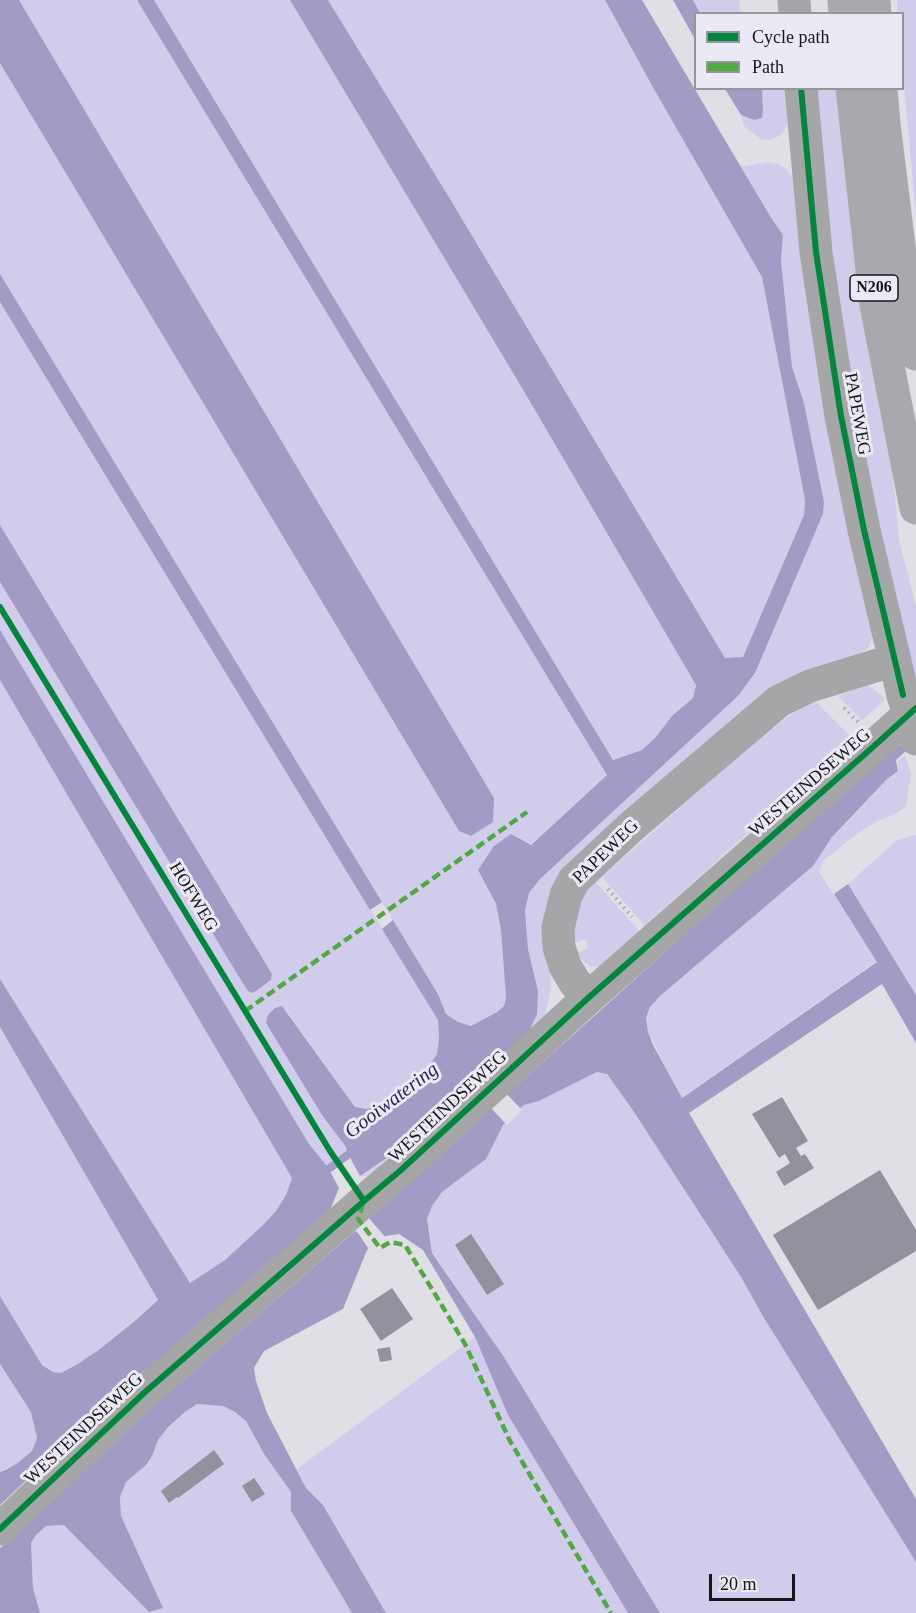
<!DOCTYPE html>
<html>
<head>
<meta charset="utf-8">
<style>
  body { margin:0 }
  #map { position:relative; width:916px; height:1613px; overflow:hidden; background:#e0dfe5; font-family:"Times New Roman",serif }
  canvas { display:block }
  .legend { position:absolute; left:694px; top:12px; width:210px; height:78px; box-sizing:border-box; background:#ebeaf4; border:2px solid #96959c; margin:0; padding:8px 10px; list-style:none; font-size:18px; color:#161619 }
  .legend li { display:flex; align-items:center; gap:12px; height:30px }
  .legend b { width:30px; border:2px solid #96959c }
  .scale { position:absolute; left:709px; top:1574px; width:86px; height:27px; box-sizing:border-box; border:3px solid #161619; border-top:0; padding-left:8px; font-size:18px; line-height:21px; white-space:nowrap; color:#161619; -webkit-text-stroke:4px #ebeaf4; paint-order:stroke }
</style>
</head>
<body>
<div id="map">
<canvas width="916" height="1613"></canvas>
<ul class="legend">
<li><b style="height:8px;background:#00873e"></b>Cycle path</li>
<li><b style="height:8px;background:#51a942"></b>Path</li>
</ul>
<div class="scale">20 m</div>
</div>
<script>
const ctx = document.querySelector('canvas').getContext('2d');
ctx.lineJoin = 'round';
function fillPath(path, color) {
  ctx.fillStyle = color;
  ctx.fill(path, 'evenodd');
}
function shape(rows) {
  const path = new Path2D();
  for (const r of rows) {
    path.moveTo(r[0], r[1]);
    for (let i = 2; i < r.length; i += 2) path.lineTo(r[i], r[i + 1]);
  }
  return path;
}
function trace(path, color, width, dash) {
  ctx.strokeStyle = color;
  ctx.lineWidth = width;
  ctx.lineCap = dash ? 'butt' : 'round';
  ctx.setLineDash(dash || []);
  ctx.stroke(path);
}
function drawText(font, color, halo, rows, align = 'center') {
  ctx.font = font + ' "Times New Roman",serif';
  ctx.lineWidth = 6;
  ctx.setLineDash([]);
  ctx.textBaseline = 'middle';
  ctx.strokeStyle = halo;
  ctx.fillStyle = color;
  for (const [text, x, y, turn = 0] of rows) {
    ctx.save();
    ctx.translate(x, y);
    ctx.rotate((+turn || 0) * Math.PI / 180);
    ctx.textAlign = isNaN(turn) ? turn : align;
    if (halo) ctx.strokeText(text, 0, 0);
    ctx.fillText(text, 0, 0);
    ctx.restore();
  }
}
fillPath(shape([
  [19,0,137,0,607,775,530,845,478,870,496,905,501,930,506,999,504,1006,497,1012,471,1026,458,1022,446,1014,438,994,0,274,0,63,459,831,494,798],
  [154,0,290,0,522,388,696,685,693,698,672,716,655,738,642,750,613,760],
  [328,0,605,0,655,91,762,277,805,500,804,515,743,658,725,658,447,194],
  [693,0,739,0,740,13,700,13],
  [897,0,916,0,916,216,903,73,902,14,897,13],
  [762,89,786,89,788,123,783,133,777,137,769,140,761,139,744,126,741,115,754,120,763,110],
  [814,89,838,89,890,443,899,540,916,607,916,682,888,582,855,404,825,198],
  [768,162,779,164,788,171,795,181,874,635,868,648,857,658,576,862,550,971,551,987,548,1003,544,1018,536,1035,370,1176,360,1176,394,1153,537,1014,538,991,528,949,525,911,529,893,540,879,738,696,755,673,823,514,824,502,804,403,792,367,781,261,783,235,770,216,741,167],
  [0,302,438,1020,439,1039,437,1054,427,1069,398,1093,383,1102,367,1109,355,1107,283,1006,322,1115,346,1147,347,1152,327,1166,309,1144,0,630,0,582,239,977,248,991,252,993,256,991,271,981,272,974,0,525],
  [0,680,292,1178,286,1195,276,1211,263,1225,225,1260,190,1283,0,979],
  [869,686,879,693,883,697,885,700,862,720,838,696,862,687],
  [816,702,853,739,651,920,646,927,602,877,760,737,798,710],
  [905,756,911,773,906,806,900,811,876,822,858,833,824,860,819,872,877,961,681,1098,648,1032,646,1018,650,1007,660,996,813,866,832,837,887,779,899,771,898,760],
  [916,835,916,995,848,884,897,840],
  [591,877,643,935,601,967,592,967,584,962,576,953,588,948,586,939,571,944,571,919],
  [0,1027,158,1300,100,1349,76,1365,61,1373,53,1372,42,1365,0,1296],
  [597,1072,607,1074,634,1112,741,1277,764,1318,916,1562,916,1613,660,1613,504,1357,432,1252,427,1219,432,1206,442,1192,486,1159,503,1125,524,1105,539,1101],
  [475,1337,508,1415,628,1613,386,1613,323,1505,306,1488,297,1469],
  [0,1364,31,1412,37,1438,32,1451,19,1462,6,1470,0,1472],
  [197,1404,223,1406,235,1412,246,1421,264,1454,291,1492,291,1511,352,1613,40,1613,33,1588,31,1543,36,1535,46,1526,64,1525,149,1612,158,1598,121,1516,120,1497,126,1482,146,1465,152,1456,158,1440,168,1427,185,1412]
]), '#d1ccec');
fillPath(shape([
  [0,0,19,0,494,798,493,822,471,836,459,831,0,63],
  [137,0,154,0,613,760,642,750,655,738,672,716,693,698,696,685,522,388,290,0,328,0,447,194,725,658,743,657,804,515,805,500,762,277,655,91,605,0,642,0,770,216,783,235,781,261,792,367,804,403,824,502,823,514,755,673,738,696,540,879,529,893,525,911,528,949,538,991,537,1014,527,1036,394,1153,360,1176,347,1152,346,1147,322,1115,266,1023,268,1015,275,1008,282,1006,355,1107,367,1109,383,1102,398,1093,427,1069,437,1054,439,1039,438,1020,382,929,393,920,438,994,446,1014,458,1022,471,1026,497,1012,504,1006,506,998,501,930,496,904,478,870,494,846,511,834,531,845,607,775],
  [673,0,693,0,700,13,696,14,695,39],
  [725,89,762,89,763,110,762,118,754,120,741,115],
  [0,274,382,902,370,910,0,302],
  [0,525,272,974,271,980,256,991,252,993,248,991,239,977,0,582],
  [0,630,309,1144,327,1166,339,1188,330,1210,170,1353,137,1376,0,1505,0,1472,6,1470,19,1462,32,1451,37,1438,31,1412,0,1364,0,1296,42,1365,53,1372,61,1373,76,1365,100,1349,137,1319,158,1300,0,1027,0,979,190,1283,225,1260,263,1225,276,1211,286,1195,292,1178,0,680],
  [916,742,896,760,898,771,887,779,832,837,813,866,660,996,650,1007,646,1018,648,1032,653,1045,682,1098,877,962,834,894,848,884,916,995,916,1043,882,984,689,1113,916,1499,916,1562,764,1318,741,1277,634,1112,607,1074,597,1072,539,1101,524,1105,517,1111,503,1125,486,1159,442,1192,432,1206,427,1219,432,1253,504,1357,660,1613,628,1613,508,1415,475,1337,423,1250,399,1234,386,1236,367,1250,343,1309,264,1351,254,1368,256,1381,267,1413,306,1488,323,1505,386,1613,352,1613,291,1511,291,1492,264,1454,246,1421,235,1412,223,1406,197,1404,185,1412,168,1427,158,1440,152,1456,146,1465,126,1482,120,1497,121,1516,163,1608,149,1612,64,1525,46,1526,36,1535,31,1543,33,1588,40,1613,0,1613,0,1548,142,1416,354,1232,673,945,887,748]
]), '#a29bc6');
fillPath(shape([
  [505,1092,522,1110,507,1125,489,1106],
  [367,1216,387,1239,370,1251,358,1233,353,1229]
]), '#e0dfe5');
trace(shape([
  [320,1175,356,1149]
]), '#a29bc6', 8);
fillPath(shape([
  [782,1097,808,1141,796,1148,801,1156,805,1154,814,1168,784,1186,776,1172,790,1163,785,1154,779,1158,752,1114],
  [880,1170,916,1230,916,1251,818,1310,773,1235],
  [471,1234,504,1284,487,1295,455,1245],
  [392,1288,413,1319,381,1341,360,1309],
  [390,1347,392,1360,380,1362,377,1349],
  [214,1450,224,1464,178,1498,177,1497,169,1503,161,1491],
  [254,1478,265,1494,252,1502,242,1486]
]), '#94919f');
trace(shape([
  [844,708,858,722],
  [608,889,632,917]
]), '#a8a8aa', 4, [1.5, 4.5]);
trace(shape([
  [794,0,795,14],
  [801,88,816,252,841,416,864,530,903,695],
  [587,999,574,981,565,966,559,947,558,928,566,895,574,880,632,826,779,701,810,686,894,660],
  [0,1529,144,1393,364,1201,401,1170,587,999,873,747,916,708]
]), '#a6a6a8', 33);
trace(shape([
  [844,0,845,14],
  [874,0,875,14],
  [852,88,876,305,916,508],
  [881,88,884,124,906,303,916,354]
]), '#a9a8ac', 33);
trace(shape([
  [903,695,916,739]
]), '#a6a6a8', 33);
trace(shape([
  [245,1011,527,812],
  [363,1204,358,1219,380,1248,390,1242,405,1245,438,1299,465,1344,510,1441,611,1613]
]), '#51a942', 4.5, [9, 4.5]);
trace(shape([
  [801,88,816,252,841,416,864,530,903,695],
  [0,607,330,1151,364,1201],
  [0,1529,144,1393,364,1201,401,1170,587,999,873,747,916,708]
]), '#00873e', 6);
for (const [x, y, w] of [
  [874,288,48]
]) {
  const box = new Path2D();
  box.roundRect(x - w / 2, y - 13, w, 26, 4.5);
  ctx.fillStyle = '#ebeaf4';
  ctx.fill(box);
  trace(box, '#161619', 1.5);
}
drawText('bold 16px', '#161619', null, [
  ["N206",874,288]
]);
drawText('18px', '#161619', '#ebeaf4', [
  ["PAPEWEG",857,414,80],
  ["WESTEINDSEWEG",810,783,-41],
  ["PAPEWEG",606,852,-44],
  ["HOFWEG",193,897,59],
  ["WESTEINDSEWEG",448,1107,-43],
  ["WESTEINDSEWEG",84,1429,-43]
]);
drawText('italic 20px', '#2f1a60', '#ebeaf4', [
  ["Gooiwatering",392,1101,-37]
]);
</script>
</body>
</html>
